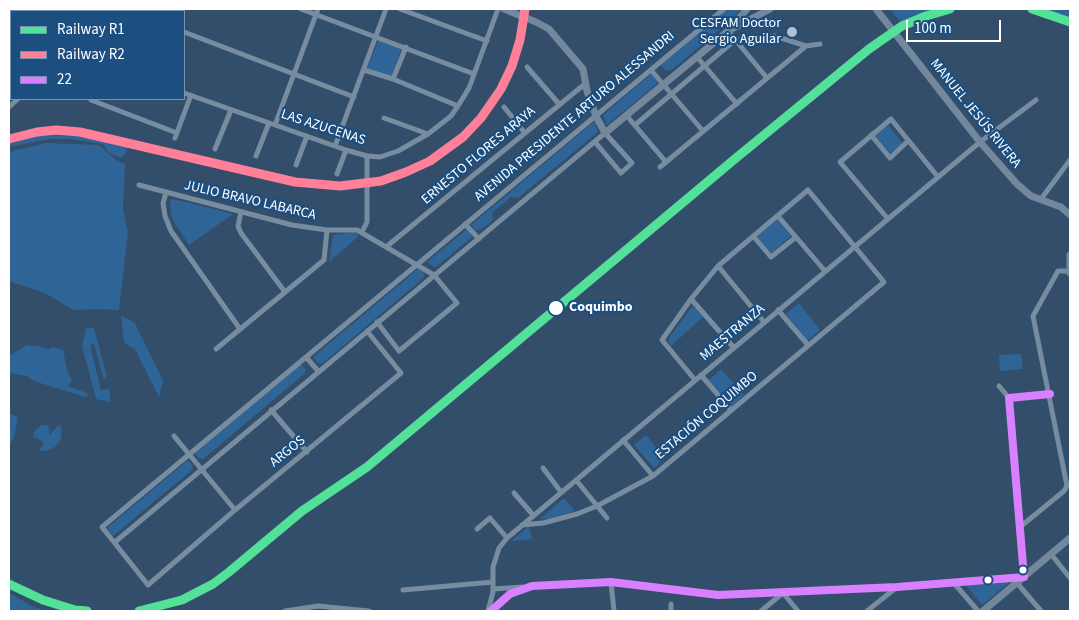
<!DOCTYPE html>
<html>
<head>
<meta charset="utf-8">
<style>
  body { margin:0 }
  #map { position:relative; width:1079px; height:620px; overflow:hidden; background:#334e6a; font-family:"Source Sans 3",sans-serif }
  canvas { display:block }
  .frame { position:absolute; inset:0; border:10px solid #fff; pointer-events:none }
  .legend { position:absolute; left:10px; top:10px; width:175px; height:90px; box-sizing:border-box; background:#1c4f80; border:1px solid #7795b3; margin:0; padding:6px 9px; list-style:none; font-size:15px; color:#fff }
  .legend li { display:flex; align-items:center; gap:10px; height:25px }
  .legend b { width:25px; border:1px solid #7795b3 }
  .scale { position:absolute; left:906px; top:20px; width:95px; height:22px; box-sizing:border-box; border:2px solid #fff; border-top:0; padding-left:6px; font-size:15px; line-height:18px; white-space:nowrap; color:#fff; -webkit-text-stroke:4px #1c4f80; paint-order:stroke }
</style>
</head>
<body>
<div id="map">
<canvas width="1079" height="620"></canvas>
<div class="frame"></div>
<ul class="legend">
<li><b style="height:6px;background:#53e098"></b>Railway R1</li>
<li><b style="height:6px;background:#ff8098"></b>Railway R2</li>
<li><b style="height:6px;background:#d880ff"></b>22</li>
</ul>
<div class="scale">100 m</div>
</div>
<script>
const ctx = document.querySelector('canvas').getContext('2d');
ctx.lineJoin = 'round';
function fillPath(path, color) {
  ctx.fillStyle = color;
  ctx.fill(path, 'evenodd');
}
function shape(rows) {
  const path = new Path2D();
  for (const r of rows) {
    path.moveTo(r[0], r[1]);
    for (let i = 2; i < r.length; i += 2) path.lineTo(r[i], r[i + 1]);
  }
  return path;
}
function trace(path, color, width, dash) {
  ctx.strokeStyle = color;
  ctx.lineWidth = width;
  ctx.lineCap = dash ? 'butt' : 'round';
  ctx.setLineDash(dash || []);
  ctx.stroke(path);
}
function drawText(font, color, halo, rows, align = 'center') {
  ctx.font = font + ' "Source Sans 3",sans-serif';
  ctx.lineWidth = 4.5;
  ctx.setLineDash([]);
  ctx.textBaseline = 'middle';
  ctx.strokeStyle = halo;
  ctx.fillStyle = color;
  for (const [text, x, y, turn = 0] of rows) {
    ctx.save();
    ctx.translate(x, y);
    ctx.rotate((+turn || 0) * Math.PI / 180);
    ctx.textAlign = isNaN(turn) ? turn : align;
    if (halo) ctx.strokeText(text, 0, 0);
    ctx.fillText(text, 0, 0);
    ctx.restore();
  }
}
fillPath(shape([
  [728,9,741,9,725,25,673,69,666,71,661,65],
  [890,9,933,9,901,23],
  [1033,9,1065,9,1070,11,1070,20],
  [379,39,402,48,391,77,367,68],
  [650,75,653,75,658,83,607,125,603,115],
  [595,121,598,132,518,198,511,197,492,213,493,220,482,229,476,230,471,225],
  [888,125,903,144,889,154,875,136],
  [51,134,80,134,129,146,123,157,119,157,108,152,103,144,69,139,49,139,9,147,9,142,11,141,30,136],
  [46,143,99,145,116,160,125,164,123,209,128,232,119,310,98,309,73,310,45,293,9,281,9,152],
  [171,199,186,202,233,214,189,245,174,222,171,213,170,201],
  [778,219,792,235,771,253,757,237],
  [467,229,472,235,471,238,436,267,434,267,427,262],
  [354,232,359,236,329,262,333,235],
  [418,269,424,273,424,277,420,281,323,363,318,363,313,357],
  [799,303,820,330,807,341,786,314],
  [694,307,703,317,671,346,668,339,691,308],
  [121,315,135,323,163,381,159,397,135,349,124,343],
  [86,328,94,328,107,376,104,380,94,344,90,345,101,390,109,389,111,402,96,399,82,346],
  [27,345,39,346,48,349,53,347,63,350,67,370,72,380,68,386,87,393,88,396,85,397,34,381,27,376,9,373,9,356],
  [1021,354,1023,369,1000,371,999,355],
  [300,364,306,369,304,374,203,459,199,459,194,453],
  [721,369,744,395,732,406,709,380],
  [9,413,18,417,14,437,11,443,9,441],
  [41,425,48,425,50,435,58,425,62,427,61,439,55,447,47,451,39,450,44,444,40,440,33,437,34,432],
  [646,435,665,458,654,468,634,445],
  [188,460,193,466,192,470,113,536,107,528],
  [564,498,575,511,551,518,540,519],
  [529,526,532,539,511,541],
  [1011,581,982,605,965,584],
  [9,593,34,607,47,611,9,611]
]), '#2f6497');
trace(shape([
  [301,9,474,74],
  [400,9,487,41],
  [51,11,52,9],
  [101,11,103,9],
  [728,31,767,78],
  [184,32,354,97],
  [697,57,737,104],
  [527,67,559,104],
  [364,70,393,79,458,106],
  [651,70,703,131],
  [393,79,406,47],
  [184,93,346,150,367,156,380,157,398,151,428,134,451,116,458,106,469,88,498,9],
  [9,95,11,93],
  [91,99,91,100,177,133],
  [9,107,18,99],
  [504,107,525,133],
  [626,115,666,162],
  [384,118,428,134],
  [275,125,318,9],
  [635,125,735,40,775,36,806,46,820,44],
  [871,135,890,158,908,141],
  [175,138,191,95],
  [335,146,386,9],
  [215,149,231,110],
  [256,156,269,123],
  [296,165,307,136],
  [660,167,806,46],
  [337,174,346,150],
  [139,185,292,225,327,230,357,230,434,275,457,303,399,351,377,322],
  [166,193,163,203,165,216,171,231,240,329],
  [1041,199,1070,160],
  [241,212,238,226,241,233,285,292],
  [778,216,825,271],
  [888,219,840,162,891,119,938,177],
  [465,224,479,239],
  [362,232,367,222,367,156],
  [754,237,771,257,796,237],
  [386,247,586,83],
  [718,266,764,322],
  [691,299,734,348],
  [778,310,808,345],
  [367,331,401,373,235,510,148,585,102,527,724,9],
  [216,349,324,260,327,230],
  [306,357,318,371],
  [701,375,731,410],
  [999,386,1009,398],
  [271,410,307,452],
  [174,436,235,510],
  [623,440,653,476],
  [543,468,561,492],
  [576,480,607,518],
  [514,493,533,515],
  [522,525,543,523,577,514,597,506,653,476,884,282,808,190,718,266,691,299,662,340,695,380],
  [1020,527,1064,491,1067,486,1033,316,1058,271,1070,271],
  [477,529,490,518,507,538],
  [115,542,605,133,632,163,621,173,595,142],
  [1051,554,1070,578],
  [611,582,614,611],
  [953,582,978,611],
  [1017,583,1041,611],
  [493,589,522,587],
  [403,590,493,582],
  [285,611,318,606,369,611],
  [488,611,493,592,493,567,499,548,507,538,980,142,1036,100],
  [491,611,510,594,532,586,611,582,718,595,897,587,1024,577,1009,398,1050,394],
  [671,611,671,604],
  [761,611,783,593,798,611],
  [867,611,897,587]
]), '#788ca0', 5);
trace(shape([
  [504,9,536,22,549,29,583,69,587,91,596,116,605,133,728,31,747,9],
  [876,9,980,142,1017,184,1031,196,1061,207,1070,215],
  [120,11,123,9],
  [730,30,770,9],
  [9,35,11,36],
  [1070,255,1070,273],
  [983,611,1070,538]
]), '#74889d', 7);
trace(shape([
  [491,611,510,594,532,586,611,582,718,595,897,587,1024,577,1009,398,1050,394]
]), '#d880ff', 8);
trace(shape([
  [1032,9,1070,22],
  [9,584,43,600,75,610,87,611],
  [139,611,182,600,213,584,229,572,302,511,367,467,736,158,869,49,902,26,926,16,950,9]
]), '#53e098', 9);
trace(shape([
  [9,139,37,132,56,130,80,132,295,182,340,186,381,181,406,172,430,161,463,137,481,118,501,89,512,66,520,40,525,9]
]), '#ff8098', 9);
for (const [x, y, r, color] of [
  [792,32,6,"#b8c1cb"],
  [556,308,8,"#fff"],
  [1023,570,4.5,"#fff"],
  [988,580,4.5,"#fff"]
]) {
  const dot = new Path2D();
  dot.arc(x, y, r, 0, 2 * Math.PI);
  ctx.fillStyle = color;
  ctx.fill(dot);
  trace(dot, '#1c4f80', 2);
}
drawText('14px', '#fff', '#1c4f80', [
  ["CESFAM Doctor",781,24],
  ["Sergio Aguilar",781,40]
], 'right');
drawText('14px', '#fff', '#1c4f80', [
  ["MANUEL JESÚS RIVERA",975,114,51],
  ["AVENIDA PRESIDENTE ARTURO ALESSANDRI",575,117,-40],
  ["LAS AZUCENAS",323,128,18],
  ["ERNESTO FLORES ARAYA",479,156,-40],
  ["JULIO BRAVO LABARCA",250,201,13],
  ["MAESTRANZA",733,333,-40],
  ["ESTACIÓN COQUIMBO",707,416,-40],
  ["ARGOS",288,452,-39]
]);
drawText('bold 14px', '#fff', '#1c4f80', [
  ["Coquimbo",569,308]
], 'left');
</script>
</body>
</html>
